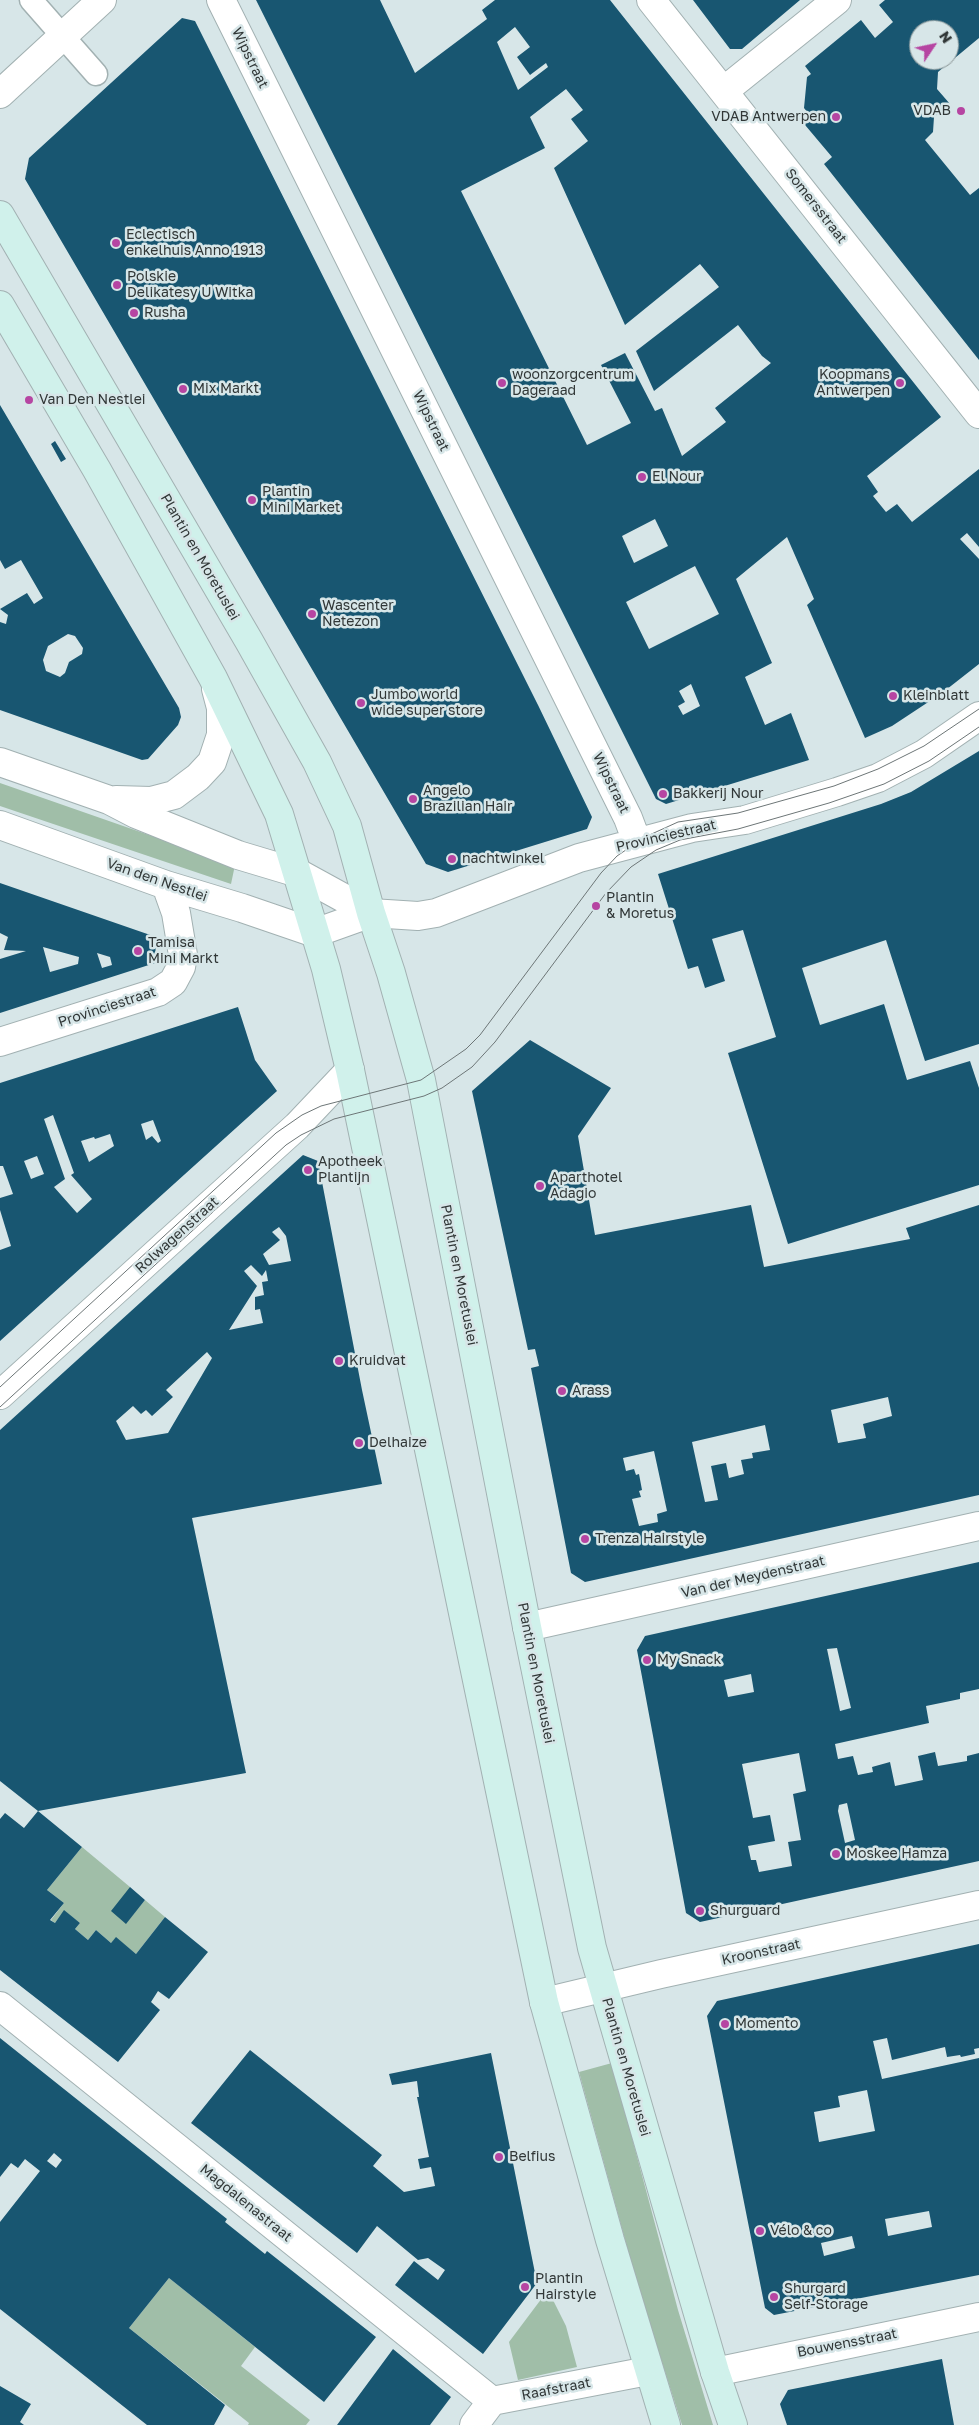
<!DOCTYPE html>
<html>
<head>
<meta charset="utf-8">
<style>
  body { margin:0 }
  #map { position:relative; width:979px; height:2425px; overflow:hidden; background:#d7e6e8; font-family:"Golos Text",sans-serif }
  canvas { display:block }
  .north { position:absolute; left:909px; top:20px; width:50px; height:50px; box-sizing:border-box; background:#d7e6e8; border:1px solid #95a0a1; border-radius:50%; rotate:56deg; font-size:14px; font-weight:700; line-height:20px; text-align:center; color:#313737 }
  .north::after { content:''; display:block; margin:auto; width:18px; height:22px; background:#b645a2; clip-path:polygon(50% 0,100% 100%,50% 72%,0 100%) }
</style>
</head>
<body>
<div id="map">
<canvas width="979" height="2425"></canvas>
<div class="north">N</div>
</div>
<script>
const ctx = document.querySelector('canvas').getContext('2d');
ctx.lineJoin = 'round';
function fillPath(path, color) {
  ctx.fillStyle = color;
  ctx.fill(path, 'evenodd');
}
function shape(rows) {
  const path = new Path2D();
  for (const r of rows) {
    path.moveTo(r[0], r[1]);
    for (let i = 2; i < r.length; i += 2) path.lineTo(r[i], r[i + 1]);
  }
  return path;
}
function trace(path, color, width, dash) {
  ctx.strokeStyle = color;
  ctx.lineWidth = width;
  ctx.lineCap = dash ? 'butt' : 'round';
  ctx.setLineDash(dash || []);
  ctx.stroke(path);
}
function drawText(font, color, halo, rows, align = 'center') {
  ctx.font = font + ' "Golos Text",sans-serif';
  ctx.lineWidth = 5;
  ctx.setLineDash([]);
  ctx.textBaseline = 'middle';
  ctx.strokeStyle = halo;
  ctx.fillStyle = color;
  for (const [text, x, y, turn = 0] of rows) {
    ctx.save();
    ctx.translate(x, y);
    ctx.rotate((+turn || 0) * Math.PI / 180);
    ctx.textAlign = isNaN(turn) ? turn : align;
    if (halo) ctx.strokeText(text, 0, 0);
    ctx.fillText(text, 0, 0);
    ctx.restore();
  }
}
fillPath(shape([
  [0,783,235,865,231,884,0,806],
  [82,1847,130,1887,126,1923,145,1900,165,1917,136,1954,116,1938,111,1943,96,1930,88,1940,75,1929,80,1923,64,1911,55,1923,51,1920,64,1903,47,1890],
  [612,2063,678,2310,713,2425,682,2425,638,2287,579,2072],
  [169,2278,255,2347,241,2366,310,2420,306,2425,248,2425,249,2423,129,2328],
  [548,2290,566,2326,577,2367,518,2380,509,2342]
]), '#a0bea8');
fillPath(shape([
  [256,0,380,0,415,73,487,19,482,10,495,0,610,0,941,417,867,476,878,492,873,496,886,512,897,504,912,522,979,469,979,547,967,533,960,539,979,559,979,664,942,693,892,726,865,738,807,605,814,599,787,537,736,579,772,663,745,677,765,725,791,713,809,760,666,804,656,799],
  [515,27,530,47,517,57,530,75,546,63,548,67,518,90,497,42],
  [566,89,583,110,571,119,588,141,554,168,625,325,700,264,719,287,636,351,654,391,738,325,762,356,771,363,715,408,726,422,682,456,662,408,655,411,625,353,601,365,631,423,587,445,461,191,545,148,530,117],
  [655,519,668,546,634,563,622,536],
  [695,566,719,614,649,649,626,602],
  [691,684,700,706,683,715,678,706,685,702,679,691],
  [693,0,800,0,742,49,730,49],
  [885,0,979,0,979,38,938,72,937,89,950,104,934,117,933,132,925,140,970,195,979,188,979,360,824,164,832,157,800,119,808,113,804,108,807,77,811,74,805,66,861,20,875,38,893,22,879,5],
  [919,30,949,30,949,60,919,60],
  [182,18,195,21,538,705,592,817,587,829,448,872,426,864,25,179,29,158],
  [0,405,179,708,181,717,178,725,148,759,142,760,0,710,0,622,6,624,8,615,0,609,27,593,34,604,43,598,21,560,5,569,0,560],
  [68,634,75,636,83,648,82,654,69,662,65,673,60,677,46,671,43,660,48,646],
  [55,441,66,459,61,462,51,444],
  [979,751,979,1044,925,1061,886,940,802,968,820,1025,884,1004,907,1080,970,1061,979,1088,979,1185,788,1244,728,1053,776,1037,743,930,712,939,725,981,705,988,698,966,688,969,658,874,881,804,911,792],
  [0,883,156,937,155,963,0,1013,0,959,26,951,4,950,8,937,0,933],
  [43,947,79,957,78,964,50,972],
  [97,953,110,957,112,965,102,968],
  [238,1007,255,1060,277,1091,0,1341,0,1250,11,1246,0,1210,0,1198,13,1194,3,1166,0,1166,0,1083],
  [53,1115,74,1173,71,1175,92,1199,77,1213,54,1187,65,1179,44,1119],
  [153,1120,161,1141,158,1143,152,1136,146,1140,141,1124],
  [110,1134,114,1146,89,1162,81,1141,94,1137,95,1139],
  [37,1156,44,1174,31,1179,24,1161],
  [530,1040,611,1088,578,1136,595,1235,751,1205,764,1267,910,1239,906,1228,979,1205,979,1495,585,1582,571,1573,531,1368,539,1366,535,1349,528,1350,472,1091],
  [888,1397,892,1416,863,1424,866,1438,838,1443,831,1410],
  [765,1425,770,1450,752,1453,753,1458,741,1460,744,1474,729,1478,726,1463,711,1466,718,1500,705,1502,692,1442],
  [654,1451,667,1511,657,1514,658,1522,639,1526,632,1499,641,1497,639,1491,642,1490,639,1474,636,1475,634,1469,626,1471,623,1458],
  [303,1155,318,1161,362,1390,382,1484,192,1518,246,1773,38,1811,0,1781,0,1430],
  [279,1227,286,1236,291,1261,269,1265,263,1254,280,1240,272,1232],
  [251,1265,262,1276,266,1270,268,1281,262,1282,264,1295,255,1297,255,1310,260,1309,263,1323,229,1330,257,1286,244,1271],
  [207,1352,212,1358,168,1433,126,1440,116,1421,133,1406,141,1414,146,1410,152,1416,173,1397,166,1390],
  [979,1562,979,1689,960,1693,960,1699,926,1706,929,1723,835,1744,838,1759,853,1756,858,1775,873,1772,872,1767,890,1762,895,1786,923,1780,918,1756,935,1752,938,1766,967,1761,967,1756,979,1753,979,1861,700,1922,686,1913,637,1650,645,1636],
  [837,1648,851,1708,840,1711,827,1649],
  [751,1674,754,1692,728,1697,724,1680],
  [799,1753,806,1791,793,1794,801,1840,788,1842,792,1866,759,1872,756,1860,751,1860,748,1846,775,1841,770,1815,753,1818,742,1764],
  [847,1803,855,1840,845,1843,838,1811,839,1805],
  [38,1811,82,1847,47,1890,64,1903,50,1920,55,1923,64,1910,80,1923,75,1929,88,1940,96,1930,111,1943,116,1937,136,1954,165,1917,208,1952,169,1999,158,1991,151,2002,160,2010,118,2062,0,1970,0,1819,5,1813,24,1828],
  [130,1887,145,1900,126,1924,111,1911],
  [979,1944,979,2048,974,2049,975,2054,961,2057,960,2055,947,2057,945,2047,892,2060,887,2038,873,2041,882,2079,979,2058,979,2275,774,2315,765,2308,707,2016,717,2001],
  [867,2090,875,2131,819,2142,814,2112,840,2107,838,2096],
  [929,2211,932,2227,888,2236,885,2219],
  [852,2236,855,2248,824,2256,821,2243],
  [0,2038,227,2219,225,2222,265,2254,267,2251,376,2337,324,2402,169,2278,129,2328,225,2405,214,2425,147,2425,0,2309,0,2222,40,2171,25,2159,18,2168,11,2163,0,2177],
  [54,2153,62,2160,56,2168,47,2161],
  [250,2050,382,2155,373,2166,404,2192,435,2186,431,2167,420,2169,418,2159,429,2157,417,2097,419,2097,417,2081,392,2085,389,2074,491,2053,537,2283,483,2354,395,2285,414,2261,438,2280,445,2270,428,2258,418,2260,377,2226,357,2253,191,2123],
  [393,2349,451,2397,430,2425,337,2425],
  [942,2359,954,2425,787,2425,780,2404,788,2390],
  [0,2386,31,2404,20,2422,24,2425,0,2425]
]), '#185671');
const pedestrian = shape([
  [31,0,96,74]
]);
const minor = shape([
  [221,0,628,818,637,842],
  [651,0,979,414],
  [725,90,837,0],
  [0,94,102,0],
  [0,762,109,800,136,814,238,855,298,873,371,913],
  [116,800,151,801,174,795,198,777,212,762,221,735,221,708,216,689],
  [0,825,166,885,242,908,315,933,371,913,418,916,436,913,579,858,692,828,745,820,837,792,878,778,924,754,979,716],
  [0,1042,158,992,173,982,181,967,183,955,176,913,166,885],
  [0,1395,297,1126,350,1070],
  [527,1627,979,1526],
  [544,2002,661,1974,979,1905],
  [0,2006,492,2401],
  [715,2372,979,2317],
  [474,2425,492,2401,648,2371]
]);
const secondary = shape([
  [0,215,249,641,317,762,347,826,371,913,391,973,421,1080,527,1627,592,1948,715,2372,733,2425],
  [0,305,97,470,213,678,279,814,326,969,350,1070,544,2002,610,2240,666,2425]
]);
trace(pedestrian, '#a2b1b2', 25);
trace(minor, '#a2b1b2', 30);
trace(secondary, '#a2b1b2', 30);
trace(pedestrian, '#fff', 22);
trace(minor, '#fff', 28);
trace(secondary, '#d0f1eb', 28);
trace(shape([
  [0,1387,276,1133,302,1115,321,1106,421,1080,466,1049,480,1035,601,873,617,856,645,837,678,822,738,813,834,786,878,769,924,746,979,709],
  [0,1407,286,1145,301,1135,334,1119,424,1096,442,1088,472,1067,495,1042,606,893,631,867,656,850,680,840,738,829,829,803,884,784,929,761,979,727]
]), '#6d7677', 1);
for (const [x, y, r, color] of [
  [961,111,5,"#b645a2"],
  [836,117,5,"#b645a2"],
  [116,243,5,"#b645a2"],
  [117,285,5,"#b645a2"],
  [134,313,5,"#b645a2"],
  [502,383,5,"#b645a2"],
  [900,383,5,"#b645a2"],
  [183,389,5,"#b645a2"],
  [29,400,5,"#b645a2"],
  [642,477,5,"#b645a2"],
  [252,500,5,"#b645a2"],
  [312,614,5,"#b645a2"],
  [893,696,5,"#b645a2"],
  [361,703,5,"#b645a2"],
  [663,794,5,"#b645a2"],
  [413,799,5,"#b645a2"],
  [452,859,5,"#b645a2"],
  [596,906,5,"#b645a2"],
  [138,951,5,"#b645a2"],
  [308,1170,5,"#b645a2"],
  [540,1186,5,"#b645a2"],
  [339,1361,5,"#b645a2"],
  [562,1391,5,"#b645a2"],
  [359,1443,5,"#b645a2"],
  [585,1539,5,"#b645a2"],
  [647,1660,5,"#b645a2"],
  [836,1854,5,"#b645a2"],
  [700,1911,5,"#b645a2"],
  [725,2024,5,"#b645a2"],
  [499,2157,5,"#b645a2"],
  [760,2231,5,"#b645a2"],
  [525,2287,5,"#b645a2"],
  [774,2297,5,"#b645a2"]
]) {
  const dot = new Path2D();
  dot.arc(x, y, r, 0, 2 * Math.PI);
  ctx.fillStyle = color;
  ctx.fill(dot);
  trace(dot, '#d7e6e8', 2);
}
drawText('14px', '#313737', '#d7e6e8', [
  ["Wipstraat",250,58,64],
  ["Somersstraat",816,206,52],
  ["Wipstraat",431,421,64],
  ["Plantin en Moretuslei",200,557,60],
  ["Wipstraat",611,783,64],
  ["Provinciestraat",666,836,-13],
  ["Van den Nestlei",157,880,19],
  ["Provinciestraat",107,1007,-18],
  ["Rolwagenstraat",177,1235,-42],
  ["Plantin en Moretuslei",459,1275,79],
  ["Van der Meydenstraat",753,1577,-13],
  ["Plantin en Moretuslei",536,1673,79],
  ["Kroonstraat",761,1952,-12],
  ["Plantin en Moretuslei",626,2067,74],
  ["Magdalenastraat",246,2203,39],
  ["Bouwensstraat",847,2343,-11],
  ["Raafstraat",556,2389,-11]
]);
drawText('14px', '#313737', '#d7e6e8', [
  ["VDAB",951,111,"right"],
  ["VDAB Antwerpen",826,117,"right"],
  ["Eclectisch",126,235],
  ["enkelhuis Anno 1913",126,251],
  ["Polskie",127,277],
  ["Delikatesy U Witka",127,293],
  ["Rusha",144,313],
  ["woonzorgcentrum",512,375],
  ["Dageraad",512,391],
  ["Koopmans",890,375,"right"],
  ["Antwerpen",890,391,"right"],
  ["Mix Markt",193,389],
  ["Van Den Nestlei",39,400],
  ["El Nour",652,477],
  ["Plantin",262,492],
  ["Mini Market",262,508],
  ["Wascenter",322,606],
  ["Netezon",322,622],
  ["Jumbo world",371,695],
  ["wide super store",371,711],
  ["Kleinblatt",903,696],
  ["Angelo",423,791],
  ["Brazilian Hair",423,807],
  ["Bakkerij Nour",673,794],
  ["nachtwinkel",462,859],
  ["Plantin",606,898],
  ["& Moretus",606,914],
  ["Tamisa",148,943],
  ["Mini Markt",148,959],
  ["Apotheek",318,1162],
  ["Plantijn",318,1178],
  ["Aparthotel",550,1178],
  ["Adagio",550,1194],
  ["Kruidvat",349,1361],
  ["Arass",572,1391],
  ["Delhaize",369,1443],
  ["Trenza Hairstyle",595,1539],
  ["My Snack",657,1660],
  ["Moskee Hamza",846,1854],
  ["Shurguard",710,1911],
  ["Momento",735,2024],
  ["Belfius",509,2157],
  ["Vélo & co",770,2231],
  ["Plantin",535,2279],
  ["Hairstyle",535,2295],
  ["Shurgard",784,2289],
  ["Self-Storage",784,2305]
], 'left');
</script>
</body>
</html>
